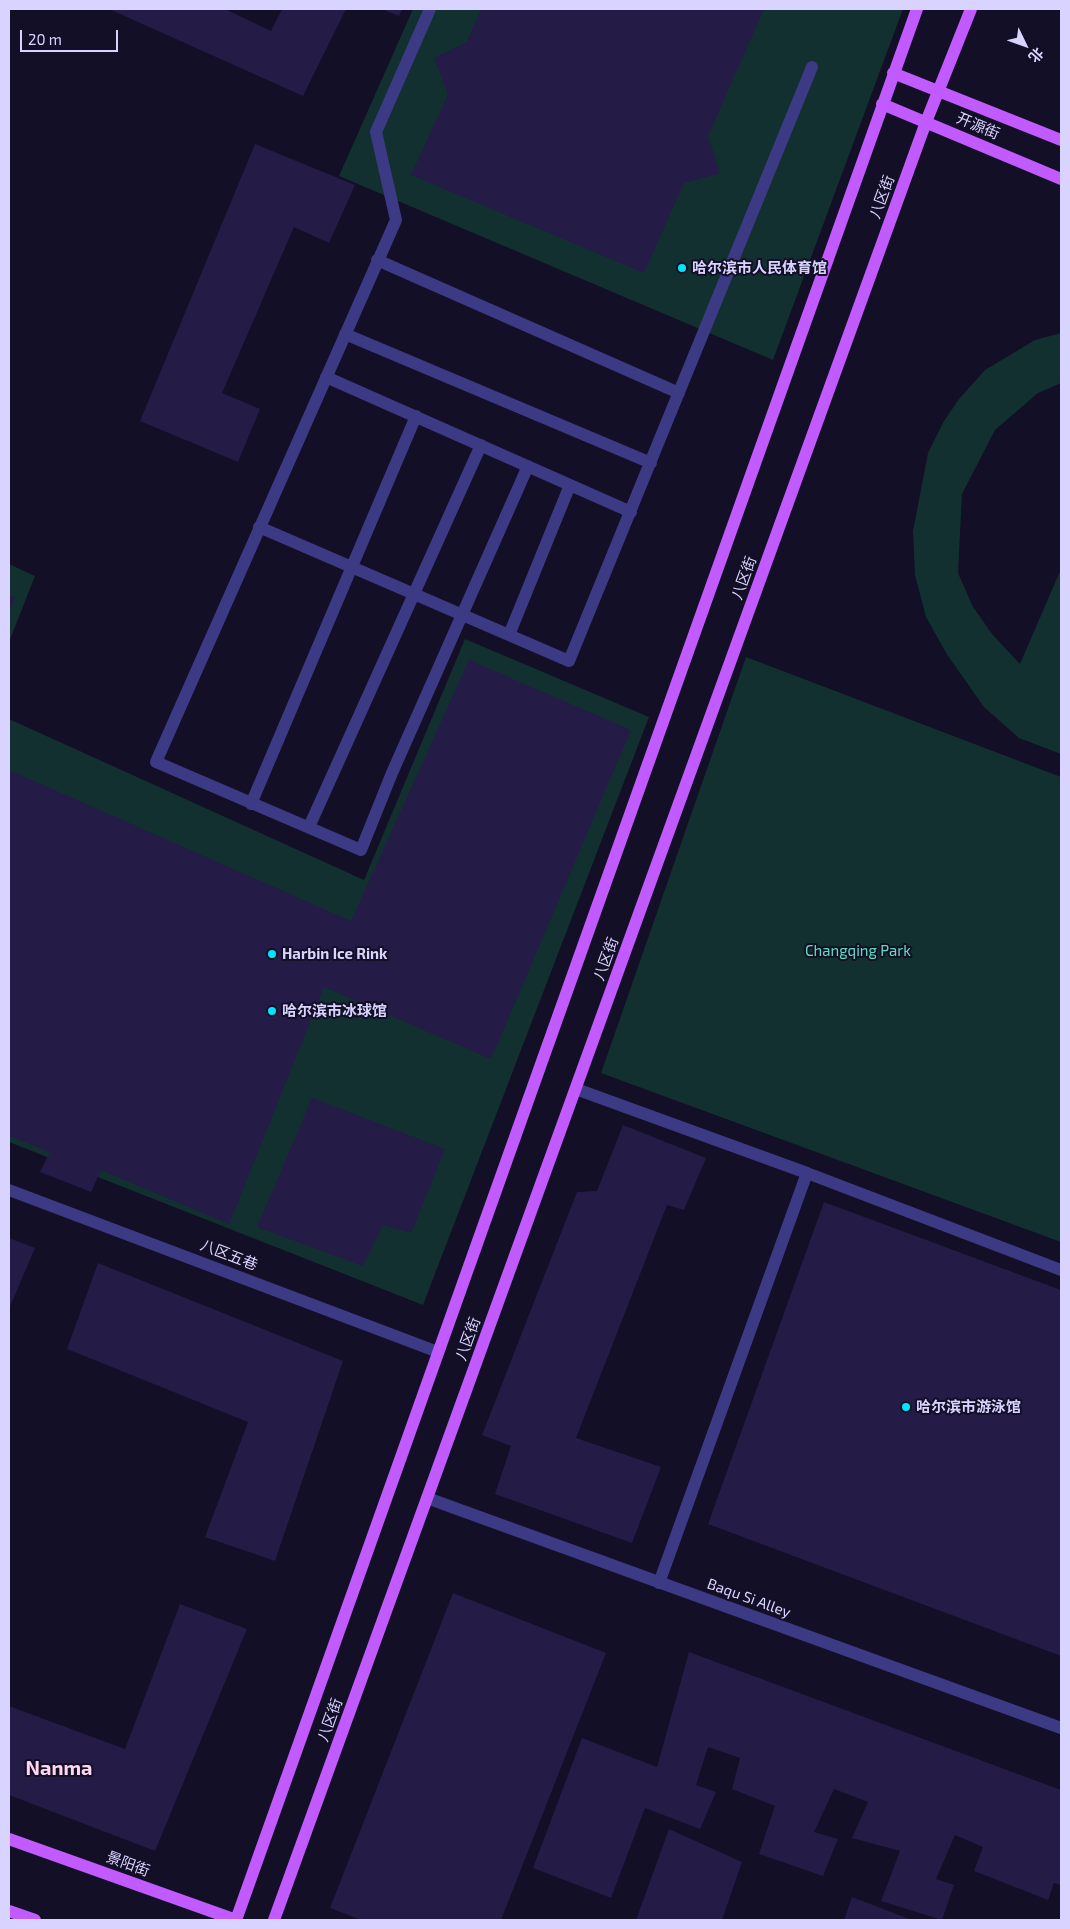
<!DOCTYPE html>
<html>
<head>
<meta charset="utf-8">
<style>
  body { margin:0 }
  #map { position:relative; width:1070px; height:1929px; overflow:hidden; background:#130f26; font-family:"Exo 2","Noto Sans SC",sans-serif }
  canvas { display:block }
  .frame { position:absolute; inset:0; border:10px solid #d9d4ff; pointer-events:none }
  .north { position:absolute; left:1000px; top:20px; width:50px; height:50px; -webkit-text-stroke:4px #130f26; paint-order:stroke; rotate:132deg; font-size:14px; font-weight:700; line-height:20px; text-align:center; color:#d9d4ff }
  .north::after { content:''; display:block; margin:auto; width:18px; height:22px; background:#d9d4ff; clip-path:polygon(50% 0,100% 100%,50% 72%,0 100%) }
  .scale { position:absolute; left:20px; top:30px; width:98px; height:22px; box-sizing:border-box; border:2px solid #d9d4ff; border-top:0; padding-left:6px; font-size:15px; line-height:18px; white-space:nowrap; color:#d9d4ff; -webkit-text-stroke:4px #130f26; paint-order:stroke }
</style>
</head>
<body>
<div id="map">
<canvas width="1070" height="1929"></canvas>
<div class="frame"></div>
<div class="north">北</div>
<div class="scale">20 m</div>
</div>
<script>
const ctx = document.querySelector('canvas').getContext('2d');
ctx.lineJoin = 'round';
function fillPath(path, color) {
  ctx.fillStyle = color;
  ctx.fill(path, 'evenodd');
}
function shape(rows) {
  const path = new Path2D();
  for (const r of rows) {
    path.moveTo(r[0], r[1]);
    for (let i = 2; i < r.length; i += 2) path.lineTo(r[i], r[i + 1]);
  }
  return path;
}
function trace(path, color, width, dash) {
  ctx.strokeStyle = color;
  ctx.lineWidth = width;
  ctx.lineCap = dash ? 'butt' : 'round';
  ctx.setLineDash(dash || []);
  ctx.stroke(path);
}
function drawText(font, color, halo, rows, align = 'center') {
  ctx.font = font + ' "Exo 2","Noto Sans SC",sans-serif';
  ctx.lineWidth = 4;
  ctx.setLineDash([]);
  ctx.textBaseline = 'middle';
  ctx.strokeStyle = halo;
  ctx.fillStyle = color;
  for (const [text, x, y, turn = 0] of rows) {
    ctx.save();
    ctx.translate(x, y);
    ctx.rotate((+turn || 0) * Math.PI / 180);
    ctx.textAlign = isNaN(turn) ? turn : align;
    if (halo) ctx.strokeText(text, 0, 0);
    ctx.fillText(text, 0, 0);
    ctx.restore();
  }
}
fillPath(shape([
  [413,9,903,9,773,360,339,176],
  [1061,333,1061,383,1038,393,995,430,962,494,958,573,973,607,992,634,1020,664,1061,569,1061,754,1019,738,984,707,948,656,926,617,915,575,913,531,928,453,944,421,959,399,985,370,1035,340],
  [9,564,35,576,9,642],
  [465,639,649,717,423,1305,9,1142,9,719,364,880],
  [746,657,1061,777,1061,1242,601,1073]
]), '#12302f');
fillPath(shape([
  [109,9,225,9,271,31,282,9,346,9,303,96],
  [382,9,402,9,399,16],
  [481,9,764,9,708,136,720,173,684,183,644,273,411,175,448,94,434,58,467,42],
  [255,144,355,185,329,243,294,227,222,393,260,409,238,462,140,421],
  [9,595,15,597,9,612],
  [469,660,631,730,491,1059,324,987,229,1224,101,1170,91,1192,40,1172,50,1152,9,1136,9,770,351,921],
  [312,1098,445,1149,411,1233,383,1225,363,1266,257,1227],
  [623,1125,706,1158,684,1210,667,1205,576,1438,661,1467,632,1543,495,1494,511,1446,482,1435,577,1192,597,1191],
  [824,1202,1061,1290,1061,1656,708,1524],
  [9,1238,35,1248,9,1309],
  [98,1263,343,1361,275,1561,205,1537,248,1422,67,1349],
  [453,1593,606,1653,501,1920,361,1920,330,1908],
  [180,1604,247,1629,155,1851,9,1795,9,1706,125,1749],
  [689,1652,1061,1790,1061,1885,1054,1883,1048,1900,974,1871,983,1847,955,1835,936,1879,954,1885,942,1920,881,1901,900,1851,852,1838,868,1802,834,1789,814,1832,838,1839,823,1876,759,1854,775,1806,732,1789,740,1758,708,1747,696,1785,716,1792,700,1829,645,1808,611,1898,533,1868,582,1738,657,1767],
  [669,1829,742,1862,722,1920,636,1920],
  [852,1897,912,1920,844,1920]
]), '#241b47');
trace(shape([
  [430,9,376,132,396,220,156,762,361,850,392,773,528,466],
  [377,260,679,393],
  [345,334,651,463],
  [326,377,631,512],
  [259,527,569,661,812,67],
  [509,635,570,485],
  [251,804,416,416],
  [309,827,481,445],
  [576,1089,807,1173],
  [9,1190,438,1352],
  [427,1498,1061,1728],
  [659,1583,807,1173,1061,1270]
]), '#3d3a85', 12);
trace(shape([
  [893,73,1061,140],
  [882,104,1061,179],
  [9,1839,236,1920,917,9],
  [9,1911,35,1920],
  [274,1920,926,122,971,9]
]), '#c25bff', 12);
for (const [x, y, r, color] of [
  [682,268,5,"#00e5ff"],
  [272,954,5,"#00e5ff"],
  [272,1011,5,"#00e5ff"],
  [906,1407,5,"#00e5ff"]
]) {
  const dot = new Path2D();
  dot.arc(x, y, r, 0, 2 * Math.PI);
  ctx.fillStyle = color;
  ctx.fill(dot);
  trace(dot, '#130f26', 2);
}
drawText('15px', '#d9d4ff', '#130f26', [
  ["开源街",978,126,23],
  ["八区街",882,197,-70],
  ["八区街",744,578,-70],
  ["八区街",606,959,-70],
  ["八区五巷",229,1255,21],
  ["八区街",468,1339,-70],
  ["Baqu Si Alley",749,1598,20],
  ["八区街",330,1720,-70],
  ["景阳街",128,1864,20]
]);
drawText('bold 15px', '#d9d4ff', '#130f26', [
  ["哈尔滨市人民体育馆",692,268],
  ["Harbin Ice Rink",282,954],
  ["哈尔滨市冰球馆",282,1011],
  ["哈尔滨市游泳馆",916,1407]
], 'left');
drawText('15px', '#5fe0c0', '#130f26', [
  ["Changqing Park",858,951]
]);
drawText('bold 20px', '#ffd6f0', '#130f26', [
  ["Nanma",59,1768]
]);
</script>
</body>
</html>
